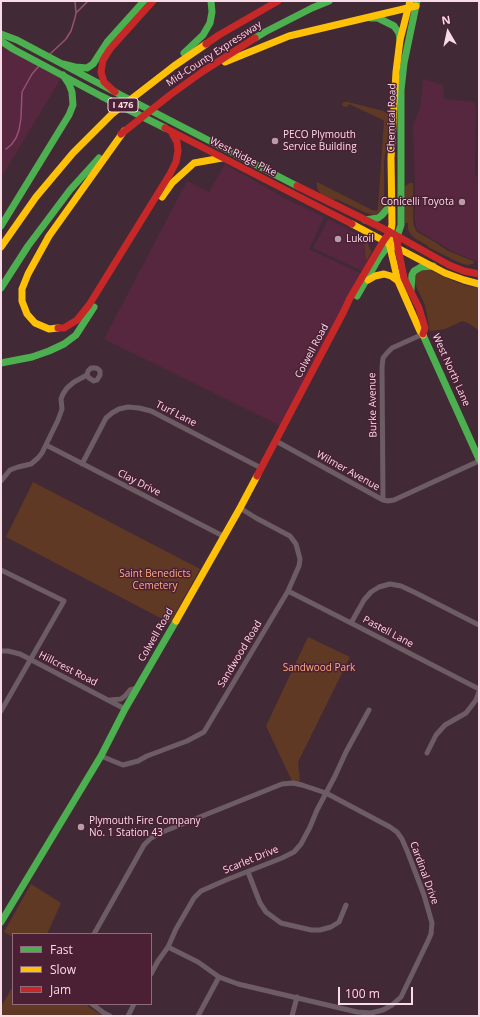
<!DOCTYPE html>
<html>
<head>
<meta charset="utf-8">
<style>
  body { margin:0 }
  #map { position:relative; width:480px; height:1017px; overflow:hidden; background:#412a35; font-family:"Open Sans",sans-serif }
  canvas { display:block }
  .frame { position:absolute; inset:0; border:2px solid #f8dbe7; pointer-events:none }
  .legend { position:absolute; left:12px; top:933px; width:140px; height:72px; box-sizing:border-box; background:#4b2035; border:1px solid #906b7c; margin:0; padding:5px 7px; list-style:none; font-size:12px; color:#f8dbe7 }
  .legend li { display:flex; align-items:center; gap:8px; height:20px }
  .legend b { width:20px; border:1px solid #906b7c }
  .north { position:absolute; left:428px; top:12px; width:40px; height:40px; -webkit-text-stroke:3px #4b2035; paint-order:stroke; rotate:351deg; font-size:11px; font-weight:700; line-height:16px; text-align:center; color:#f8dbe7 }
  .north::after { content:''; display:block; margin:auto; width:14px; height:18px; background:#f8dbe7; clip-path:polygon(50% 0,100% 100%,50% 72%,0 100%) }
  .scale { position:absolute; left:338px; top:987px; width:75px; height:18px; box-sizing:border-box; border:2px solid #f8dbe7; border-top:0; padding-left:5px; font-size:12px; line-height:14px; white-space:nowrap; color:#f8dbe7; -webkit-text-stroke:3px #4b2035; paint-order:stroke }
</style>
</head>
<body>
<div id="map">
<canvas width="480" height="1017"></canvas>
<div class="frame"></div>
<ul class="legend">
<li><b style="height:5px;background:#4caf50"></b>Fast</li>
<li><b style="height:5px;background:#ffc107"></b>Slow</li>
<li><b style="height:5px;background:#c62828"></b>Jam</li>
</ul>
<div class="north">N</div>
<div class="scale">100 m</div>
</div>
<script>
const ctx = document.querySelector('canvas').getContext('2d');
ctx.lineJoin = 'round';
function fillPath(path, color) {
  ctx.fillStyle = color;
  ctx.fill(path, 'evenodd');
}
function shape(rows) {
  const path = new Path2D();
  for (const r of rows) {
    path.moveTo(r[0], r[1]);
    for (let i = 2; i < r.length; i += 2) path.lineTo(r[i], r[i + 1]);
  }
  return path;
}
function trace(path, color, width, dash) {
  ctx.strokeStyle = color;
  ctx.lineWidth = width;
  ctx.lineCap = dash ? 'butt' : 'round';
  ctx.setLineDash(dash || []);
  ctx.stroke(path);
}
function drawText(font, color, halo, rows, align = 'center') {
  ctx.font = font + ' "Open Sans",sans-serif';
  ctx.lineWidth = 3;
  ctx.setLineDash([]);
  ctx.textBaseline = 'middle';
  ctx.strokeStyle = halo;
  ctx.fillStyle = color;
  for (const [text, x, y, turn = 0] of rows) {
    ctx.save();
    ctx.translate(x, y);
    ctx.rotate((+turn || 0) * Math.PI / 180);
    ctx.textAlign = isNaN(turn) ? turn : align;
    if (halo) ctx.strokeText(text, 0, 0);
    ctx.fillText(text, 0, 0);
    ctx.restore();
  }
}
fillPath(shape([
  [1,41,63,75,1,178],
  [423,79,443,85,444,99,474,102,476,108,475,174,479,179,479,263,452,251,417,230,415,221,415,185,413,125,420,108],
  [225,164,286,199,324,217,309,249,364,275,283,427,104,339,187,181,209,192],
  [328,219,367,239,372,253,362,271,313,248]
]), '#56273f');
fillPath(shape([
  [344,102,348,102,383,111,388,114,389,115,388,135,384,161,384,204,380,213,379,212,374,215,364,212,336,199,335,200,322,195,318,190,317,187,317,182,372,210,377,211,378,208,384,121,383,120,349,104,347,107,343,106,342,104],
  [410,183,413,183,413,219,414,226,417,232,433,241,448,251,473,261,474,262,473,264,467,265,460,263,428,247,428,246,416,239,411,235,408,229,408,223,405,223,405,186],
  [364,239,366,240,371,252,367,260,366,259],
  [430,270,453,281,467,286,479,288,479,330,478,330,474,327,468,323,462,321,445,329,430,331,425,305,415,284,415,278,417,273,420,271],
  [33,482,200,569,170,623,6,537],
  [308,637,350,657,298,762,300,784,293,783,266,726],
  [31,884,61,903,47,934,13,934,13,937,4,932],
  [13,986,13,1004,86,1004,90,1008,104,1016,1,1016,1,1007]
]), '#603925');
trace(shape([
  [76,13,88,1],
  [50,54,66,39,71,31,75,18,76,13,75,1],
  [6,149,11,145,16,138,19,130,21,118,22,92,32,74,39,66]
]), '#985074', 1.5);
trace(shape([
  [276,441,383,500,388,501,394,500,479,461],
  [46,445,223,536],
  [82,464,106,418,112,413,119,409,128,407,139,408,151,411,261,468],
  [1,481,10,470,18,467,31,464,38,458,42,453,58,420,62,409,61,399,63,394,67,388,74,382,87,375,88,371,91,368,96,368,98,369,100,371,100,375,97,380,94,381,89,378,87,375],
  [383,500,382,367,383,358,387,353,392,348,423,334],
  [1,570,64,601,1,711],
  [288,591,351,623,479,689],
  [351,623,364,600,371,592,379,587,390,584,401,586,416,593,479,625],
  [1,651,8,651,20,654,125,709],
  [110,700,121,699,125,696,130,690,137,688],
  [427,753,436,735,445,725,466,713,476,700,479,692],
  [101,756,113,761,123,765,138,761,147,756,187,741,204,732,288,591,299,566,300,559,296,544,290,536,256,518,240,508],
  [248,872,260,903,266,912,281,923,311,930,320,930,331,927,339,922,346,905],
  [94,934,134,863,144,845,151,838,160,833,282,784,293,783,302,785,326,793,390,827,397,832,402,839,408,853,424,895,432,923,431,934,427,943,401,997,392,1005,383,1010,371,1013,357,1012,238,984,219,977,198,962,168,947],
  [151,974,158,961,168,947,176,929,194,898,201,891,226,880,282,858,294,852,301,844,310,827,317,810,335,776,346,752,369,710],
  [92,1004,104,1013,110,1016],
  [128,1016,134,1004],
  [198,1016,219,977],
  [292,1016,297,997]
]), '#6d5c64', 5);
trace(shape([
  [371,18,378,18,394,26,399,33,400,40],
  [1,34,17,40,115,92,297,186],
  [255,38,265,32,312,8,329,1],
  [1,41,13,49,101,96,165,128],
  [184,53,203,35,210,23,212,12,211,1],
  [63,64,75,67,87,68,93,64,108,41,144,1],
  [365,220,378,218,382,215,392,203],
  [1,226,69,115,73,105,72,92,69,84,63,75],
  [397,237,401,225,401,90,404,63,417,1],
  [1,288,28,246,70,190,99,158],
  [411,290,412,275,414,271,421,267,433,266],
  [357,296,379,258,391,242],
  [423,335,479,459],
  [1,363,32,357,49,351,64,344,76,335,94,307],
  [1,922,101,756,125,709,176,621]
]), '#4caf50', 7);
trace(shape([
  [410,1,400,40,396,72,391,158,392,224,389,243,398,281,420,331,423,335],
  [225,62,289,36,416,6],
  [162,197,172,183,194,163,222,158],
  [352,224,445,273,464,280,479,284],
  [1,247,36,197,73,153,112,114,174,66,206,44],
  [368,280,375,276,384,274,391,276,398,281],
  [58,328,49,329,35,323,27,314,22,301,22,289,28,274,49,236,124,131],
  [176,621,240,508,257,476]
]), '#ffc107', 7);
trace(shape([
  [206,44,219,35,278,1],
  [115,92,104,82,101,72,103,60,110,49,153,1],
  [165,128,352,224],
  [121,134,170,95,202,72,255,38],
  [297,186,390,232,449,265,464,271,479,274],
  [397,237,398,248,404,278,419,308,425,328,423,334],
  [58,328,64,328,77,320,89,305,170,174,176,162,178,151,177,142,172,133],
  [257,476,343,313,350,298,384,240,390,232]
]), '#c62828', 7);
for (const [x, y, r, color] of [
  [275,141,4,"#b89da9"],
  [462,202,4,"#b89da9"],
  [338,239,4,"#b89da9"],
  [81,827,4,"#b89da9"]
]) {
  const dot = new Path2D();
  dot.arc(x, y, r, 0, 2 * Math.PI);
  ctx.fillStyle = color;
  ctx.fill(dot);
  trace(dot, '#4b2035', 1.5);
}
for (const [x, y, w] of [
  [123,105,30]
]) {
  const box = new Path2D();
  box.roundRect(x - w / 2, y - 7, w, 14, 3);
  ctx.fillStyle = '#4b2035';
  ctx.fill(box);
  trace(box, '#f8dbe7', 1);
}
drawText('bold 9px', '#f8dbe7', null, [
  ["I 476",123,105]
]);
drawText('10px', '#f8dbe7', '#4b2035', [
  ["Mid-County Expressway",214,54,-33],
  ["Chemical Road",392,118,-89],
  ["West Ridge Pike",243,157,27],
  ["Colwell Road",312,351,-62],
  ["West North Lane",451,370,66],
  ["Burke Avenue",373,405,-91],
  ["Turf Lane",176,414,27],
  ["Wilmer Avenue",348,471,29],
  ["Clay Drive",139,483,27],
  ["Pastell Lane",388,632,28],
  ["Colwell Road",156,635,-60],
  ["Sandwood Road",240,654,-59],
  ["Hillcrest Road",68,669,27],
  ["Scarlet Drive",251,860,-22],
  ["Cardinal Drive",424,873,70]
]);
drawText('10px', '#f8dbe7', '#4b2035', [
  ["PECO Plymouth",283,135],
  ["Service Building",283,147],
  ["Conicelli Toyota",454,202,"right"],
  ["Lukoil",346,239],
  ["Plymouth Fire Company",89,821],
  ["No. 1 Station 43",89,833]
], 'left');
drawText('10px', '#fead7e', '#4b2035', [
  ["Saint Benedicts",155,574],
  ["Cemetery",155,586],
  ["Sandwood Park",319,668]
]);
</script>
</body>
</html>
